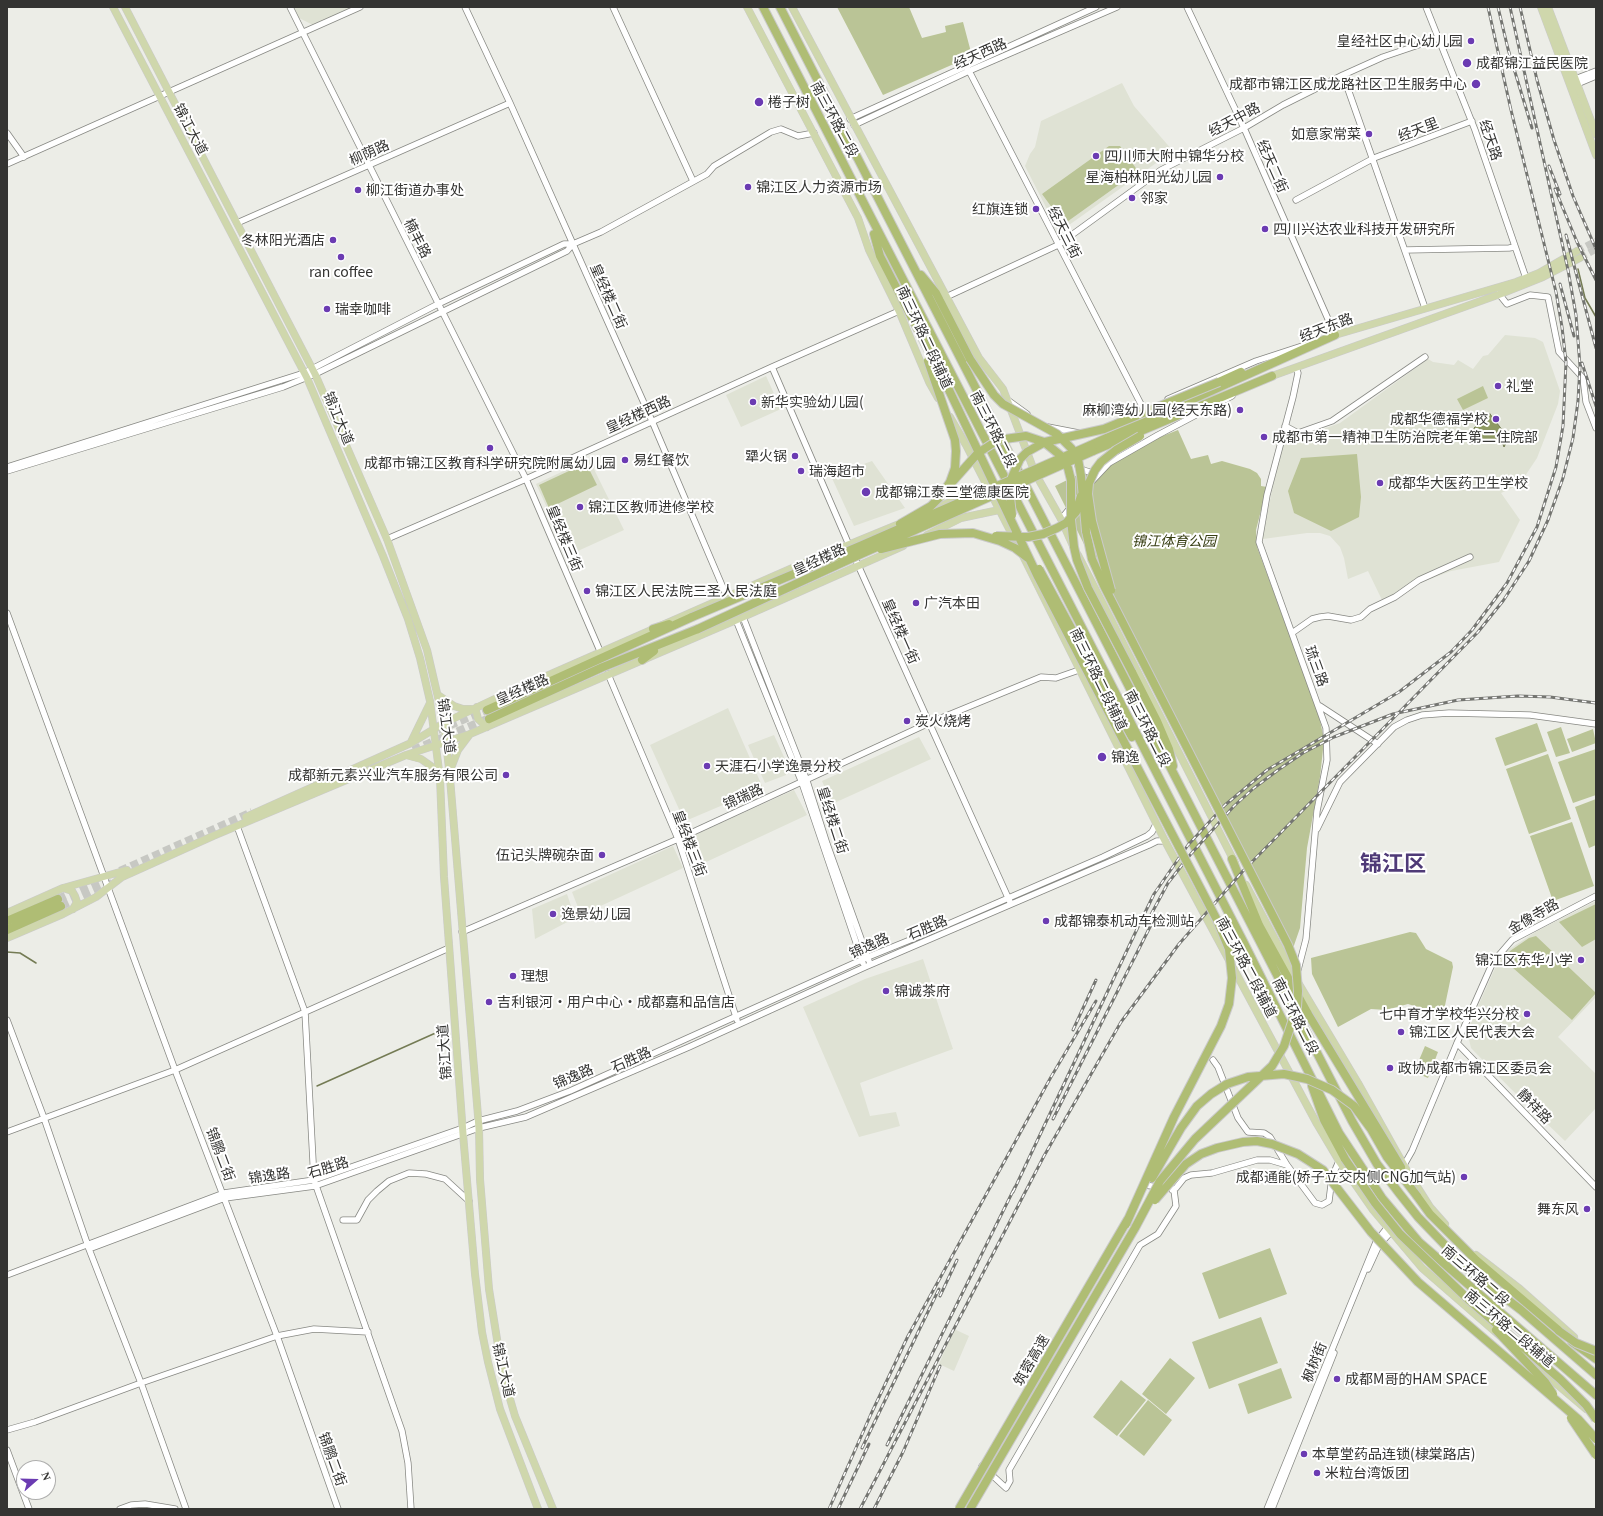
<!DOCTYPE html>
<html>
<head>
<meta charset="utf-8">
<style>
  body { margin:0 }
  #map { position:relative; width:1603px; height:1516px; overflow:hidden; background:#ecede7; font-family:Georgia,serif }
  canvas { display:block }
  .frame { position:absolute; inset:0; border:8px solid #343432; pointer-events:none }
  .north { position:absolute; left:16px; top:1460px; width:40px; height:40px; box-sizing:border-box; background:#fff; border:1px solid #aeaead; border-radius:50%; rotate:70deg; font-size:11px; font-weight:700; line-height:16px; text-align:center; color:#343432 }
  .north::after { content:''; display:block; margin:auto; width:14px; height:18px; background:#6b3bb2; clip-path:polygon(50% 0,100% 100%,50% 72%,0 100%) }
</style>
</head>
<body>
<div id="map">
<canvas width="1603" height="1516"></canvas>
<div class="frame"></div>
<div class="north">N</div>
</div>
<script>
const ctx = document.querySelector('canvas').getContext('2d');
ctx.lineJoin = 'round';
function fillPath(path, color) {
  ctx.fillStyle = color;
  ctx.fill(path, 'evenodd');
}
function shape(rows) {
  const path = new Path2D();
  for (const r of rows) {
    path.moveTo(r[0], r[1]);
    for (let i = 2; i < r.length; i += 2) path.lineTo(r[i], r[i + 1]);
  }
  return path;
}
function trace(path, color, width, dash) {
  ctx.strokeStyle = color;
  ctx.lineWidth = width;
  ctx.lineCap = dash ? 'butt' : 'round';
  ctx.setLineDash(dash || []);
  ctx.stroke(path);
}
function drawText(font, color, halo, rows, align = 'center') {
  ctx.font = font + ' Georgia,"Noto Sans SC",serif';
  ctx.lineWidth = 4;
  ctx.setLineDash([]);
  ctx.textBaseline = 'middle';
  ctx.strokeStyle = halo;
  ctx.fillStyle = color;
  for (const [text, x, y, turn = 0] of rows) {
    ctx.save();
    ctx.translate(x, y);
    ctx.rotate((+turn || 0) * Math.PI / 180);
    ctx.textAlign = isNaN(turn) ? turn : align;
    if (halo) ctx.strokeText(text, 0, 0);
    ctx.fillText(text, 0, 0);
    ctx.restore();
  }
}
fillPath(shape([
  [294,7,353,7,313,25,299,18],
  [1122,83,1134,106,1173,151,1062,230,1057,229,1025,166,1030,154,1035,147,1041,121],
  [1505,335,1535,338,1543,342,1560,391,1558,404,1537,458,1519,485,1501,493,1520,520,1499,562,1451,571,1417,584,1382,600,1368,571,1348,579,1344,558,1340,547,1330,536,1320,533,1307,533,1263,539,1263,533,1281,449,1287,442,1340,423,1428,359,1433,362,1454,365,1458,360,1473,369,1483,356,1488,355],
  [766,376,781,409,741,427,726,395],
  [589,459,624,530,569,555,536,484],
  [872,461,905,508,854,526,831,476],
  [728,708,763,788,690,819,683,818,650,745],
  [774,735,789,768,786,775,765,783,748,745],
  [919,737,931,759,832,804,822,781],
  [794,790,807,815,704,863,692,836],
  [673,846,683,868,581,915,572,892],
  [567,894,575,918,535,939,532,909],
  [1596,901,1596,997,1558,1037,1596,1074,1596,1108,1565,1141,1510,1088,1471,1048,1467,1031,1496,966,1508,950,1537,931],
  [923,959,953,1049,860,1083,870,1116,896,1112,900,1126,859,1137,803,1007,865,979],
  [954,1329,969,1336,954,1371,939,1364]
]), '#dfe2d4');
fillPath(shape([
  [837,7,909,7,922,38,946,32,945,26,963,22,972,56,883,95],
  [1109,146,1120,146,1138,171,1064,224,1042,194],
  [1483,386,1488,398,1463,410,1457,399],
  [1178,430,1191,459,1208,455,1211,464,1222,461,1250,469,1257,473,1261,479,1261,486,1267,487,1256,530,1257,547,1308,685,1320,720,1324,740,1320,777,1307,848,1300,928,1290,957,1055,486,1130,449],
  [1357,454,1361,497,1359,517,1331,531,1294,513,1288,491,1301,458],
  [586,463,597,485,549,508,539,485],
  [1537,723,1547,751,1505,766,1495,738],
  [1561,727,1570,753,1556,757,1547,732],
  [1593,729,1596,743,1572,752,1567,739],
  [1596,749,1596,795,1573,803,1558,762],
  [1548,754,1571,819,1529,834,1506,769],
  [1596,799,1596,845,1589,848,1575,807],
  [1572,822,1594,886,1553,901,1530,836],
  [1596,904,1596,939,1582,947,1559,922],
  [1410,932,1416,933,1426,949,1452,962,1453,967,1443,1015,1408,1004,1386,1010,1371,1009,1338,1027,1312,974,1311,958],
  [1536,936,1596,993,1572,1020,1504,960,1510,951,1529,938],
  [1425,1046,1438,1052,1428,1078,1414,1072],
  [1270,1248,1287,1294,1219,1319,1202,1273],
  [1261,1317,1278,1363,1209,1389,1192,1342],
  [1170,1358,1195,1378,1166,1414,1142,1394],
  [1281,1368,1292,1398,1248,1414,1238,1384],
  [1121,1380,1146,1400,1117,1436,1093,1417],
  [1148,1400,1172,1420,1144,1456,1119,1436]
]), '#bac496');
const water = shape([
  [1490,414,1503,431,1502,436,1509,437,1504,447,1502,442,1499,440,1494,443,1486,442,1474,432,1474,428,1480,422,1481,415,1490,414]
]);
fillPath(water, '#8f9a63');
trace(water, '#747b54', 1);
trace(shape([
  [1578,269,1585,298,1596,317],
  [7,952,20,953,36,963],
  [317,1086,440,1031]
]), '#747b54', 1.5);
trace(shape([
  [1577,251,1596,241],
  [1580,258,1596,249]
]), '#c7c8c3', 7, [7, 3.5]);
trace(shape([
  [438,730,487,710],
  [413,750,487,719],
  [120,871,252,812],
  [58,899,102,879],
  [61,906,112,883]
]), '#c7c8c3', 8, [8, 4]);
const minor = shape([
  [290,7,526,479,600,651],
  [465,7,510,103,652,421,727,597],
  [613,7,693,181],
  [1187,7,1244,128,1335,335,1334,336],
  [1426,7,1475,130,1527,281],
  [966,65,1144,410],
  [1343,75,1425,308],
  [1575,79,1596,71],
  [1577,84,1596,76],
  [850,119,1096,7],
  [854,125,969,71,1117,7],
  [7,133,24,157],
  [7,164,360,7],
  [1296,200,1374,158,1472,121],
  [237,223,510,103],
  [1405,250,1509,248,1515,247],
  [1499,294,1507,304,1530,295,1548,297,1559,352,1583,378,1586,402,1596,428],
  [946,297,1058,245,1161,170,1244,128,1283,105,1343,75,1383,57,1439,38],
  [772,367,849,545,1010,902],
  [1296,368,1298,373,1293,397,1267,495,1259,542,1326,728,1327,760,1317,811,1306,939,1298,970],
  [1168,399,1256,361,1305,345],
  [1009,401,1027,414],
  [1285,426,1298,433,1332,421,1425,357],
  [1048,427,1079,433],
  [1078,466,1083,470,1096,474],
  [7,467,304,373,438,304,564,244,573,244],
  [7,471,283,387,315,374,567,251,573,244,601,232,707,174,714,166,771,132,781,129,798,136,814,133],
  [1093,480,1109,463,1158,435,1232,396],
  [1061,519,1071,507],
  [387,539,526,479,772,367,899,311],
  [7,613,175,1070,277,1336,338,1509],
  [743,617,807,781,827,844,869,961],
  [736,620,802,783,863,963],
  [1292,633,1312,619,1320,617,1328,616,1351,620,1361,617,1370,609,1395,597,1419,580,1470,557],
  [608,674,678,839,737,1020],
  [1320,706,1378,744],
  [237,826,305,1012,314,1180,402,1431,408,1463,411,1509],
  [1317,829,1340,782,1394,727,1407,720,1422,715,1449,713,1530,715,1596,724],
  [462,932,678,839,929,723,1041,677,1056,678,1079,670],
  [7,1020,44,1118,89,1249,141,1383,186,1509],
  [1457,1043,1596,1187],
  [1213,1060,1218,1067,1238,1118,1248,1132,1264,1133,1270,1137,1287,1165],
  [7,1132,175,1070,449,948],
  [1404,1165,1412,1151,1457,1043,1493,962,1512,940,1596,896],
  [1144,1185,1159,1187],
  [1172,1190,1176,1188,1184,1178,1191,1175,1212,1173,1257,1160,1270,1160,1287,1165,1315,1203,1322,1205,1329,1201,1332,1177,1339,1161],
  [343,1220,357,1220,368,1200,377,1191,389,1181,409,1173,426,1174,445,1179,469,1201],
  [89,1249,225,1198,315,1186,479,1128,526,1117,689,1047,865,967,1149,845,1157,841,1165,841],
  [1368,1269,1379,1245,1391,1232],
  [7,1275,224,1193,314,1180,463,1128,478,1121,517,1111,570,1091,868,957,937,929,1103,857,1147,836,1152,832,1156,824],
  [7,1430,35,1422,141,1383,277,1336,314,1329,368,1332],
  [7,1450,29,1509],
  [982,1466,1006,1488,1010,1481,1009,1470,1140,1245,1158,1234,1176,1206,1174,1190],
  [120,1509,131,1505,145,1504,175,1509],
  [1267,1509,1376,1242,1387,1228],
  [1272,1509,1334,1353]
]);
const major = shape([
  [113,7,307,378,383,556,408,619,420,658,430,701,440,778,444,877,463,1134,475,1274,482,1332,488,1362,500,1409,538,1509],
  [125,7,315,374,387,539,427,650,444,723,450,778,479,1128,480,1179,489,1289,500,1358,508,1392,515,1416,553,1509],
  [747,7,858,218,869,250,899,311,929,382,938,398],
  [792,7,979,358,1003,389,1035,473,1061,519,1073,546],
  [1541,7,1596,155],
  [1548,7,1596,134],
  [1335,335,1516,282,1539,273,1577,251],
  [1272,376,1503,293,1543,277,1580,258],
  [950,417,966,445,1022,554,1165,841,1317,1124,1339,1161,1373,1210,1422,1268,1499,1335],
  [924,513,979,490,986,484],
  [927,535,961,518,999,510],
  [1078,555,1235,863],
  [438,695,454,706,463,709,471,709],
  [477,707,476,711,478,719,487,727],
  [411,742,430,703],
  [406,755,421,759,431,766,440,778],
  [451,768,458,750,470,734],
  [246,817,411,743,444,723,501,696,797,566,904,522],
  [1246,885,1296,979,1358,1083,1406,1169,1430,1207,1445,1224],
  [63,888,72,891,75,896,77,902,73,909],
  [7,913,63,888,127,870],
  [7,938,63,914,96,897,122,877,213,836,406,755,470,734,736,620,903,546],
  [1476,1255,1520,1289,1574,1337],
  [1533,1364,1586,1409]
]);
const highway = shape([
  [763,7,1243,941,1339,1133,1382,1198,1419,1242,1596,1395],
  [780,7,1352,1121,1377,1164,1399,1193,1418,1217,1469,1270,1521,1310,1596,1375],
  [874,234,880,256,949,390],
  [921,275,936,293,970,359],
  [1219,382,1241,372],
  [1091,445,1335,335],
  [1093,451,1272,376],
  [1086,531,1092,559],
  [653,629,669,624],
  [642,660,654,651],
  [1132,672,1157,721,1169,749,1173,766],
  [1095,673,1132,737],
  [487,710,692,617],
  [489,719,603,667,698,629],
  [1232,859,1259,925,1308,1014],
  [7,921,58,899],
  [7,930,61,906],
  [1312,1086,1324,1120,1345,1159],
  [1417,1196,1430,1214,1476,1260,1563,1334],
  [1572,1342,1596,1359]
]);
trace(minor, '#878883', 7);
trace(major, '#cacaca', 8);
trace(highway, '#cacaca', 10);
trace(minor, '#fff', 5.5);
trace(major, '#cfd7ac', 7);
trace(highway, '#afbd74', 8);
const rail = shape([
  [1488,7,1511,110],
  [1498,7,1508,49,1532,128],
  [1520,7,1537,80,1554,140,1573,196,1596,249],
  [1549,166,1560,194],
  [1555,189,1577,242,1596,280],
  [1566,235,1596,348],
  [1560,284,1574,336],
  [1582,363,1596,406],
  [1147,922,1168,883,1190,855,1234,806,1254,788,1278,770,1303,753,1334,737,1393,714,1458,700,1518,696,1550,697,1596,703],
  [1073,1030,1096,980],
  [1053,1119,1155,917],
  [1013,1192,1138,927,1154,894,1188,845,1225,805,1267,770,1399,692,1451,652,1472,630,1507,583,1537,527,1556,467,1563,426,1566,362,1562,327,1556,292,1510,106],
  [940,1296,957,1260],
  [887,1445,1015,1187],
  [862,1448,939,1289],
  [829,1509,871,1414,908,1336,1051,1077,1096,1001],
  [838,1509,869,1444],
  [860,1509,1044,1156,1121,1022,1179,944,1243,871,1478,632,1503,601,1529,561,1548,520,1563,478,1573,438,1578,401,1580,366,1576,315,1568,270,1510,7],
  [874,1509,903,1452,940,1366]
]);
trace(rail, '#747571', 3);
trace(rail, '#fff', 1.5, [4.5]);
const highwayBridge = shape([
  [970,359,994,395,1003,404,1057,434,1071,448,1078,459,1081,476,1086,531],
  [949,390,1038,577,1217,920,1229,949,1232,978,1229,1004,1221,1026,1174,1117,1126,1224],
  [946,489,978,453,998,440,1026,436,1044,442,1060,455,1068,468,1071,480,1071,520,1074,547,1077,560,1088,588,1132,672],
  [1012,515,1010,497,1012,477,1020,459,1027,452,1045,442,1104,429,1219,382],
  [900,524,931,506,940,497,950,482,955,468,956,451,955,440,928,361],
  [996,536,1028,537,1043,534,1057,528,1066,523,1076,512,1081,496],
  [881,549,940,534,973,533,1000,541,1015,548,1028,558],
  [1039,569,1083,650],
  [1111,590,1092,521,1088,494,1089,483,1095,470,1101,462,1116,450,1140,436],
  [692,617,860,546,1091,445],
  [698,629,861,554,1093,451],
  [1308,1014,1401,1167],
  [1345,1159,1375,1203,1400,1234,1470,1301,1560,1379,1586,1405,1596,1419],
  [1152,1178,1181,1128,1197,1106,1211,1094,1227,1084,1248,1077,1284,1074,1307,1079,1332,1090,1354,1106,1371,1129,1387,1157,1417,1196],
  [1155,1200,1186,1164,1201,1154,1217,1148,1243,1142,1257,1141,1272,1144,1298,1154,1323,1170,1371,1232,1418,1282,1578,1419,1596,1439],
  [1496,1330,1545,1382,1553,1394],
  [1559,1331,1576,1343,1596,1351],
  [1571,1418,1596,1455],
  [959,1509,1128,1219],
  [970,1509,1135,1228,1160,1181,1195,1139,1272,1066,1284,1046,1297,1007,1298,991,1296,965,1288,945,1104,586,1092,559]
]);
trace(highwayBridge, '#cacaca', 10, []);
trace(highwayBridge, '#afbd74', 8);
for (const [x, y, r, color] of [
  [1471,41,4,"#6b3bb2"],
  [1467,63,5,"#6b3bb2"],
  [1476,84,5,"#6b3bb2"],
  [759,102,5,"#6b3bb2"],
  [1369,134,4,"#6b3bb2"],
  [1096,156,4,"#6b3bb2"],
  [1220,177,4,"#6b3bb2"],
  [748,187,4,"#6b3bb2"],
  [358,190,4,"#6b3bb2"],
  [1132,198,4,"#6b3bb2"],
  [1036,209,4,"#6b3bb2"],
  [1265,229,4,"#6b3bb2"],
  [333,240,4,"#6b3bb2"],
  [341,257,4,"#6b3bb2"],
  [327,309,4,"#6b3bb2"],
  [1498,386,4,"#6b3bb2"],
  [753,402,4,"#6b3bb2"],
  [1240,410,4,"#6b3bb2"],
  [1496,419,4,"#6b3bb2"],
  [1264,437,4,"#6b3bb2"],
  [490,448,4,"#6b3bb2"],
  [795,456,4,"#6b3bb2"],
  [625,460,4,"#6b3bb2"],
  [801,471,4,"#6b3bb2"],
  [1380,483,4,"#6b3bb2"],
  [866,492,5,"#6b3bb2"],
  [580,507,4,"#6b3bb2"],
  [587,591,4,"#6b3bb2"],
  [916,603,4,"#6b3bb2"],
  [907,721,4,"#6b3bb2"],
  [1102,757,5,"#6b3bb2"],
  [707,766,4,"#6b3bb2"],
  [506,775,4,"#6b3bb2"],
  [602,855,4,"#6b3bb2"],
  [553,914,4,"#6b3bb2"],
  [1046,921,4,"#6b3bb2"],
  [1581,960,4,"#6b3bb2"],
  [513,976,4,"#6b3bb2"],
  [886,991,4,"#6b3bb2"],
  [489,1002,4,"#6b3bb2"],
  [1527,1014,4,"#6b3bb2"],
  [1401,1032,4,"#6b3bb2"],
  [1390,1068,4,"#6b3bb2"],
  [1464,1177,4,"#6b3bb2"],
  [1587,1209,4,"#6b3bb2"],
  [1337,1379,4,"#6b3bb2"],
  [1304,1454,4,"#6b3bb2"],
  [1317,1473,4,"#6b3bb2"]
]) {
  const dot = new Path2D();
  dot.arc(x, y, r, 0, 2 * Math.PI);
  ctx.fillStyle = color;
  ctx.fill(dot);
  trace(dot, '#fff', 1.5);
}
drawText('14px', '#343432', '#fff', [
  ["皇经社区中心幼儿园",1463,41,"right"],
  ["成都锦江益民医院",1476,63],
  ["成都市锦江区成龙路社区卫生服务中心",1467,84,"right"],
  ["棬子树",768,102],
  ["如意家常菜",1361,134,"right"],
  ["四川师大附中锦华分校",1104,156],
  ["星海柏林阳光幼儿园",1212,177,"right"],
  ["锦江区人力资源市场",756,187],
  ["柳江街道办事处",366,190],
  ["邻家",1140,198],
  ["红旗连锁",1028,209,"right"],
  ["四川兴达农业科技开发研究所",1273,229],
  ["冬林阳光酒店",325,240,"right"],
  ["ran coffee",341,272,"center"],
  ["瑞幸咖啡",335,309],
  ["礼堂",1506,386],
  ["新华实验幼儿园(",761,402],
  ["麻柳湾幼儿园(经天东路)",1232,410,"right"],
  ["成都华德福学校",1488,419,"right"],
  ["成都市第一精神卫生防治院老年第二住院部",1272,437],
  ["犟火锅",787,456,"right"],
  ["易红餐饮",633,460],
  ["成都市锦江区教育科学研究院附属幼儿园",490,463,"center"],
  ["瑞海超市",809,471],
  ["成都华大医药卫生学校",1388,483],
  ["成都锦江泰三堂德康医院",875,492],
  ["锦江区教师进修学校",588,507],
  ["锦江区人民法院三圣人民法庭",595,591],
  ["广汽本田",924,603],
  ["炭火烧烤",915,721],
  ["锦逸",1111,757],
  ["天涯石小学逸景分校",715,766],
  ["成都新元素兴业汽车服务有限公司",498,775,"right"],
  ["伍记头牌碗杂面",594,855,"right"],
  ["逸景幼儿园",561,914],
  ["成都锦泰机动车检测站",1054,921],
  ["锦江区东华小学",1573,960,"right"],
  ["理想",521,976],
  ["锦诚茶府",894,991],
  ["吉利银河·用户中心·成都嘉和品信店",497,1002],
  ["七中育才学校华兴分校",1519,1014,"right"],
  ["锦江区人民代表大会",1409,1032],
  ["政协成都市锦江区委员会",1398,1068],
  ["成都通能(娇子立交内侧CNG加气站)",1456,1177,"right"],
  ["舞东风",1579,1209,"right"],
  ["成都M哥的HAM SPACE",1345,1379],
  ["本草堂药品连锁(棣棠路店)",1312,1454],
  ["米粒台湾饭团",1325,1473]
], 'left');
drawText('14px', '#343432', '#fff', [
  ["经天西路",980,53,-24],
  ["南三环路二段",835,119,62],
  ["经天中路",1234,119,-28],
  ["锦江大道",191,129,62],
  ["经天里",1418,129,-21],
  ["经天路",1491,140,71],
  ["柳荫路",369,152,-24],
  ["经天二街",1273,166,66],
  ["经天三街",1065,232,63],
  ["楠丰路",418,238,63],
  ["皇经楼二街",609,296,66],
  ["经天东路",1326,327,-21],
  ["南三环路二段辅道",925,337,65],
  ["皇经楼西路",638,414,-25],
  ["锦江大道",339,418,67],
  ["南三环路二段",994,429,63],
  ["皇经楼三街",565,538,67],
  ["皇经楼路",819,559,-25],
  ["皇经楼一街",901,631,66],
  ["琉三路",1317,666,70],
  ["南三环路二段辅道",1099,679,64],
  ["皇经楼路",522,689,-24],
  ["锦江大道",447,726,82],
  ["南三环路二段",1148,728,63],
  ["锦瑞路",743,796,-24],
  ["皇经楼二街",833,820,72],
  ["皇经楼三街",690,843,69],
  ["金像寺路",1533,916,-30],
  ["石胜路",927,927,-23],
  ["锦逸路",869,945,-24],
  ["南三环路二段辅道",1247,967,62],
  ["南三环路二段",1296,1016,63],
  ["锦江大道",444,1052,-94],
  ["石胜路",631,1059,-24],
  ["锦逸路",573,1076,-23],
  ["静祥路",1535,1106,46],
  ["锦鹏二街",221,1154,69],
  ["石胜路",328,1167,-17],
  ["锦逸路",269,1175,-8],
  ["南三环路二段",1476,1275,41],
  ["南三环路二段辅道",1510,1328,40],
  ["筑蓉高速",1031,1360,-60],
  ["枫树街",1314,1362,-68],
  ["锦江大道",504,1370,77],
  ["锦鹏二街",333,1459,70]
]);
drawText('italic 14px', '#383f14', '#fff', [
  ["锦江体育公园",1174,541]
]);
drawText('bold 22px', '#4f3a77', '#fff', [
  ["锦江区",1393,863]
]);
</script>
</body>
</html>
